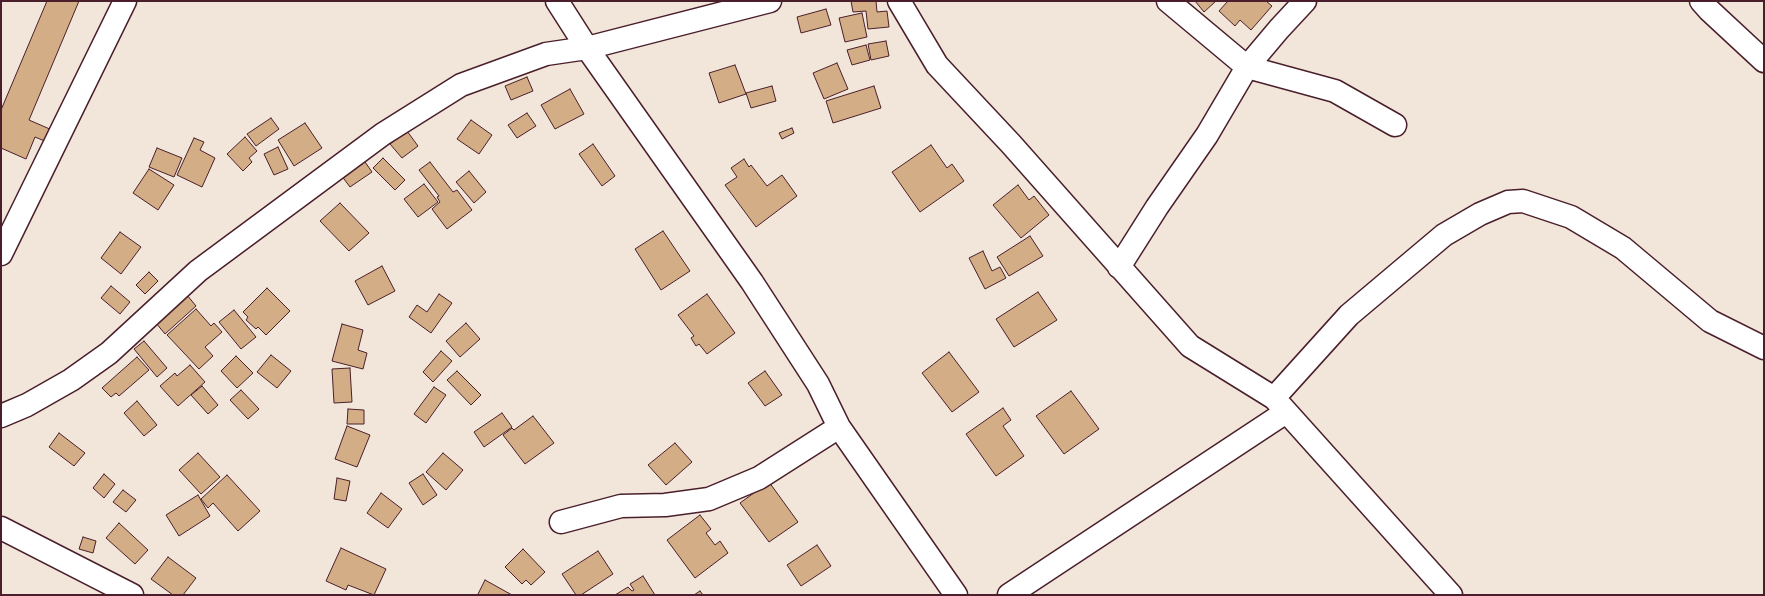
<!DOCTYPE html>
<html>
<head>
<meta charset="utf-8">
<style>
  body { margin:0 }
  #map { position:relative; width:1765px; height:596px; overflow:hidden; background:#f2e6da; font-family:Dekko,sans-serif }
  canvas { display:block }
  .frame { position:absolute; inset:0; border:2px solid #4a1f2b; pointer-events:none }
</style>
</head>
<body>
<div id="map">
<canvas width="1765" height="596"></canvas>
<div class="frame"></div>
</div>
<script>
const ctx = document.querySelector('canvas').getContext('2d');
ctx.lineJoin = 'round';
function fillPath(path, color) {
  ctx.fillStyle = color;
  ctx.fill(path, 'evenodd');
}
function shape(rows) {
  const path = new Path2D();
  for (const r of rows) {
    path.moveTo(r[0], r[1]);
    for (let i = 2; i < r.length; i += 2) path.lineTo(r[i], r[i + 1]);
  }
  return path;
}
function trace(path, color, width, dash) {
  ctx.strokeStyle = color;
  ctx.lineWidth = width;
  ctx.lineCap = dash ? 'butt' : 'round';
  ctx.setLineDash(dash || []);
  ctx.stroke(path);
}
const building = shape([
  [47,1,79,1,29,120,52,130,47,142,35,137,26,159,1,148,1,110,47,1],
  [851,1,876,1,877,12,887,11,889,27,868,29,866,11,853,12,851,1],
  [1195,1,1216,1,1204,12,1195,1],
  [1228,1,1266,1,1272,6,1251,30,1240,20,1235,26,1219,11,1228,1],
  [826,9,831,25,801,33,797,17,826,9],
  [862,13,867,37,845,42,839,18,862,13],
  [886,41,889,56,871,60,868,44,886,41],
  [866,45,870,60,852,65,847,50,866,45],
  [837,63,848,89,824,99,813,73,837,63],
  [735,65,746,94,719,103,709,73,735,65],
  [527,77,533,91,511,100,505,86,527,77],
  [772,86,776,101,751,108,746,93,772,86],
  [874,86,881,108,833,123,826,101,874,86],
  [570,89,584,114,555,129,541,105,570,89],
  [527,113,536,126,517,138,508,125,527,113],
  [271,118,279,129,256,146,247,134,271,118],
  [471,120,492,135,479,154,457,139,471,120],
  [305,123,322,148,294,166,278,140,305,123],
  [792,128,794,133,782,139,779,133,792,128],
  [407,131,418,146,402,158,390,144,407,131],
  [245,137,257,151,249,158,252,162,243,171,227,154,245,137],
  [194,138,204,142,200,150,215,158,202,187,177,175,194,138],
  [593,144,615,176,602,186,579,154,593,144],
  [931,145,947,168,952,164,964,181,920,212,892,172,931,145],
  [278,147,288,169,274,175,264,154,278,147],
  [157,148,182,158,174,177,149,167,157,148],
  [383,158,405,180,395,190,373,168,383,158],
  [363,159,372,172,350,187,341,175,363,159],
  [744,159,749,167,751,165,767,186,782,175,797,196,756,227,725,185,737,177,731,168,744,159],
  [430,162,453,192,457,190,472,210,447,229,432,209,440,202,437,197,439,196,419,170,430,162],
  [149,169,174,185,158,210,133,193,149,169],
  [469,171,486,192,474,203,456,182,469,171],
  [424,184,438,202,418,217,404,199,424,184],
  [1018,185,1029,200,1034,196,1049,215,1021,238,993,205,1018,185],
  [340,203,369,233,349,251,320,221,340,203],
  [663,231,690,271,661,290,635,249,663,231],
  [120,232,141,247,121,274,101,258,120,232],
  [1030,236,1043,256,1009,276,997,257,1030,236],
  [983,251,992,271,1000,267,1006,278,985,289,969,258,983,251],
  [382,266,395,291,368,305,355,281,382,266],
  [149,272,158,281,145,294,136,285,149,272],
  [111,286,130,302,120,314,101,298,111,286],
  [267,288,290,311,266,335,258,327,256,329,246,320,248,317,243,312,267,288],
  [1038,292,1057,320,1014,347,996,319,1038,292],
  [439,294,452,303,431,333,409,317,417,305,427,312,439,294],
  [707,294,735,333,707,354,699,344,696,346,691,338,694,336,678,315,707,294],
  [187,295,196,306,165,334,156,323,187,295],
  [196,309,211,326,214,323,222,332,205,347,213,356,199,369,167,335,196,309],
  [234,310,256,337,241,349,219,322,234,310],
  [466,323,480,339,460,357,446,341,466,323],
  [342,324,363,330,358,350,367,353,363,369,332,361,342,324],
  [144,341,167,368,157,377,134,349,144,341],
  [441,351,452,361,433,382,423,372,441,351],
  [949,352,979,392,952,412,922,373,949,352],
  [271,355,291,371,277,388,257,372,271,355],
  [236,356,253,373,237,388,221,371,236,356],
  [137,357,149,370,119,396,116,393,111,397,102,388,137,357],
  [190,365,205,382,178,406,160,386,175,373,177,376,190,365],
  [350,368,352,402,334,403,332,369,350,368],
  [457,371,481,395,471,405,447,380,457,371],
  [765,371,782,395,765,406,748,383,765,371],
  [202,386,218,405,208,414,191,395,202,386],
  [434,387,446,395,426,423,414,414,434,387],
  [241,390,259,409,248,419,230,400,241,390],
  [1071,391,1099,429,1064,454,1036,416,1071,391],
  [137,401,157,425,144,436,124,413,137,401],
  [1003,408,1011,420,1003,426,1024,456,996,476,966,434,1003,408],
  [348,409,364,410,364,424,347,424,348,409],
  [502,413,512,427,484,447,474,432,502,413],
  [533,416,554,443,525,464,503,435,512,428,514,430,533,416],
  [347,426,370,435,357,467,335,459,347,426],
  [59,433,85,453,74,466,49,447,59,433],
  [675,443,692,462,666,485,648,465,675,443],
  [198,453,220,477,201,494,179,470,198,453],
  [443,453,463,470,446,490,426,472,443,453],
  [104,474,115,484,104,498,93,488,104,474],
  [423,474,437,495,423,505,409,483,423,474],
  [227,475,260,511,238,531,213,503,208,508,201,499,227,475],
  [337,478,350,481,346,501,334,499,337,478],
  [769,482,798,522,769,542,740,503,769,482],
  [123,490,136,500,126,512,113,502,123,490],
  [381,493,402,509,388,528,367,513,381,493],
  [198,495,210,516,179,536,166,515,198,495],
  [700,515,711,529,706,533,715,545,720,541,728,553,695,578,667,540,700,515],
  [119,523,148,550,135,564,106,538,119,523],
  [83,537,96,541,93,553,79,549,83,537],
  [817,545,831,566,801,586,787,565,817,545],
  [341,548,386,569,374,595,348,585,346,590,326,581,341,548],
  [523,549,545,572,531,585,526,580,522,584,505,567,523,549],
  [598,551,613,574,581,595,576,595,562,574,598,551],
  [168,557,196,578,183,595,173,595,151,579,168,557],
  [643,576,655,595,615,595,628,587,632,591,634,590,630,584,643,576],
  [485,580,512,595,479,595,478,594,485,580],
  [700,591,703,595,694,595,700,591]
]);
fillPath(building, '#d3ad85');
trace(building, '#4a1f2b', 1);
const street = shape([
  [557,1,587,48,752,282,818,384,839,427,956,595],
  [899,1,937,65,1011,144,1190,346,1274,398,1451,595],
  [1168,1,1247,67,1335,91,1395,125],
  [1701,1,1709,10,1764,61],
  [1,254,125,1],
  [1119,267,1157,207,1207,135,1247,67,1279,29,1305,1],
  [1274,398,1349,315,1444,235,1480,214,1508,202,1523,201,1571,217,1623,248,1710,321,1764,348],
  [1,416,27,405,71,380,109,353,198,271,383,134,461,85,546,54,587,48,770,1],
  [561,522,621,506,665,505,709,499,759,478,839,427],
  [1,528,132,595],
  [1009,595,1286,412]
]);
trace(street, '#4a1f2b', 25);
trace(street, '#fff', 22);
</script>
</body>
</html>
